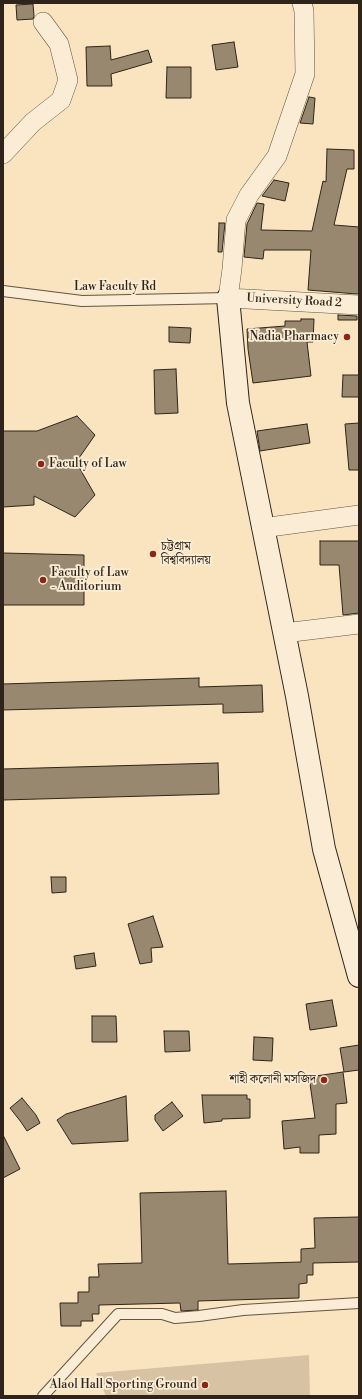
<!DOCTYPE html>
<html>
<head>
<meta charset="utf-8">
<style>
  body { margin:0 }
  #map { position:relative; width:362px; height:1399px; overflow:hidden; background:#f9e4bf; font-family:"Libre Bodoni",serif }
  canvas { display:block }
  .frame { position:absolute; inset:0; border:4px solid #2f2419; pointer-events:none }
</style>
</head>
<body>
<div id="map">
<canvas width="362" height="1399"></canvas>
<div class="frame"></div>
</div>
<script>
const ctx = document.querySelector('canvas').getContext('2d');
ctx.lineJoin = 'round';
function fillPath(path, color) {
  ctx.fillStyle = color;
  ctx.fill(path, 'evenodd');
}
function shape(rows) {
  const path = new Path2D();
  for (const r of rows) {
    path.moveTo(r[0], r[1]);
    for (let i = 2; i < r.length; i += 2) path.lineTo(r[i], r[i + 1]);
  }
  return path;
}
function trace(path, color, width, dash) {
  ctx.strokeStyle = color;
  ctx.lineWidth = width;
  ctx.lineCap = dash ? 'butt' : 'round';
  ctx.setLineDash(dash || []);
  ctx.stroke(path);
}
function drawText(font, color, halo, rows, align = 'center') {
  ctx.font = font + ' "Libre Bodoni","Noto Serif Bengali",serif';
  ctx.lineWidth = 3.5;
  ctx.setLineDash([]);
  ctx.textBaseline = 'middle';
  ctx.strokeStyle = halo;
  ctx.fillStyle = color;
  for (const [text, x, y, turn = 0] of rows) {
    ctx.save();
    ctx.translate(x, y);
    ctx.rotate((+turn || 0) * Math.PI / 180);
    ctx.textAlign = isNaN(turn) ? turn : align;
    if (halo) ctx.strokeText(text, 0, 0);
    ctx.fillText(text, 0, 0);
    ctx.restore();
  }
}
fillPath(shape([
  [309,1355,310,1396,106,1396,96,1373]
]), '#d7c3a3');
const building = shape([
  [33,4,34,16,33,19,17,20,16,5,33,4],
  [234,42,238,67,216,70,212,45,234,42],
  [110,46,111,60,148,50,152,62,111,74,112,86,87,86,86,47,110,46],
  [167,67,191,67,191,98,166,98,167,67],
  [309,97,315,98,313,124,300,123,309,97],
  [327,149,354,150,354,169,347,169,334,225,359,227,359,293,357,294,308,290,311,250,264,250,263,259,244,257,247,224,257,203,264,204,261,230,312,231,323,181,326,182,327,149],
  [274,180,289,183,285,201,262,196,274,180],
  [219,223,225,223,222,252,218,252,219,223],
  [338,315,357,316,357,320,338,320,338,315],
  [301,319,314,319,313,342,307,342,311,376,253,383,248,349,247,329,285,326,285,321,301,321,301,319],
  [169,327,191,328,190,343,169,342,169,327],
  [176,369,178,413,155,414,154,370,176,369],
  [343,375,359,375,359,397,342,397,343,375],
  [77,416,95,435,79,458,80,469,95,495,75,517,34,496,34,505,3,507,3,431,37,431,77,416],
  [359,423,359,470,349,470,345,424,359,423],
  [307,424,310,443,260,451,257,431,307,424],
  [320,541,359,541,359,613,343,615,339,565,320,565,320,541],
  [3,553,84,555,84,605,3,605,3,553],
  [199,678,199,687,262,685,263,712,223,713,223,704,3,710,3,684,199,678],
  [218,763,219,794,3,800,3,769,218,763],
  [51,877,66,877,66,892,52,893,51,877],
  [153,916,163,947,151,948,152,962,140,964,128,924,153,916],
  [94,953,96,966,76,969,74,956,94,953],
  [332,1000,337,1026,310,1030,306,1004,332,1000],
  [92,1016,116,1016,117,1042,92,1042,92,1016],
  [164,1031,189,1031,190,1051,165,1052,164,1031],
  [254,1037,273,1038,272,1061,253,1060,254,1037],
  [359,1045,359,1070,344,1072,340,1048,359,1045],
  [343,1072,347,1103,336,1104,336,1134,319,1135,319,1153,300,1153,300,1147,284,1149,282,1121,315,1118,309,1077,343,1072],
  [202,1095,247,1095,247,1099,250,1099,250,1118,222,1119,222,1121,204,1123,202,1095],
  [126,1096,128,1141,72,1144,57,1120,66,1114,126,1096],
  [22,1098,36,1115,40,1123,27,1131,21,1122,10,1108,22,1098],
  [172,1102,183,1116,163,1131,155,1120,155,1115,172,1102],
  [3,1135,20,1169,3,1178,3,1135],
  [226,1191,228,1264,301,1262,301,1249,315,1248,314,1218,359,1217,359,1262,313,1263,313,1275,307,1275,307,1283,299,1284,299,1298,198,1301,198,1310,181,1311,180,1303,99,1305,99,1314,92,1314,93,1321,81,1321,81,1326,61,1326,60,1303,78,1303,78,1292,89,1292,89,1277,99,1277,98,1264,142,1263,140,1193,226,1191]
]);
fillPath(building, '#98886f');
trace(building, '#2f2419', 1);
const lane = shape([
  [3,291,82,301,228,298],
  [43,1396,118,1314,162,1314,175,1318,199,1316,243,1310,359,1303]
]);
const street = shape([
  [302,3,304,11,305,74,277,156,249,195,236,220,232,269,228,298,359,305],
  [3,154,33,122,61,100,68,80,59,44,43,22],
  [262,528,359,515],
  [284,633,359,624]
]);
const secondary = shape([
  [228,298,238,403,297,696,324,849,359,976]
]);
trace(lane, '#625442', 12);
trace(street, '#625442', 20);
trace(secondary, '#2f2419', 24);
trace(lane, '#fbedd5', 10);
trace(street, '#fbedd5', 19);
trace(secondary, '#fbedd5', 22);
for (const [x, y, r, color] of [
  [347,337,4,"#8f2418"],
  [41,464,4,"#8f2418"],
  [153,554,4,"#8f2418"],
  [43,580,4,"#8f2418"],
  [324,1080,4,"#8f2418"],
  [205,1385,4,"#8f2418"]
]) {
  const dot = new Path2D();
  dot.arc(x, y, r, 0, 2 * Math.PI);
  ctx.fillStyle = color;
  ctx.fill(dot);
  trace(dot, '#fbedd5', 1.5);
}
drawText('12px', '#2f2419', '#fbedd5', [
  ["Law Faculty Rd",115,287],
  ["University Road 2",294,301,3]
]);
drawText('12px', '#2f2419', '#fbedd5', [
  ["Nadia Pharmacy",339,337],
  ["Faculty of Law",49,464,"left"],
  ["চট্টগ্রাম",161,547,"left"],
  ["বিশ্ববিদ্যালয়",161,561,"left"],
  ["Faculty of Law",51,573,"left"],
  ["- Auditorium",51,587,"left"],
  ["শাহী কলোনী মসজিদ",316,1080],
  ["Alaol Hall Sporting Ground",197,1385]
], 'right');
</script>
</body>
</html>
